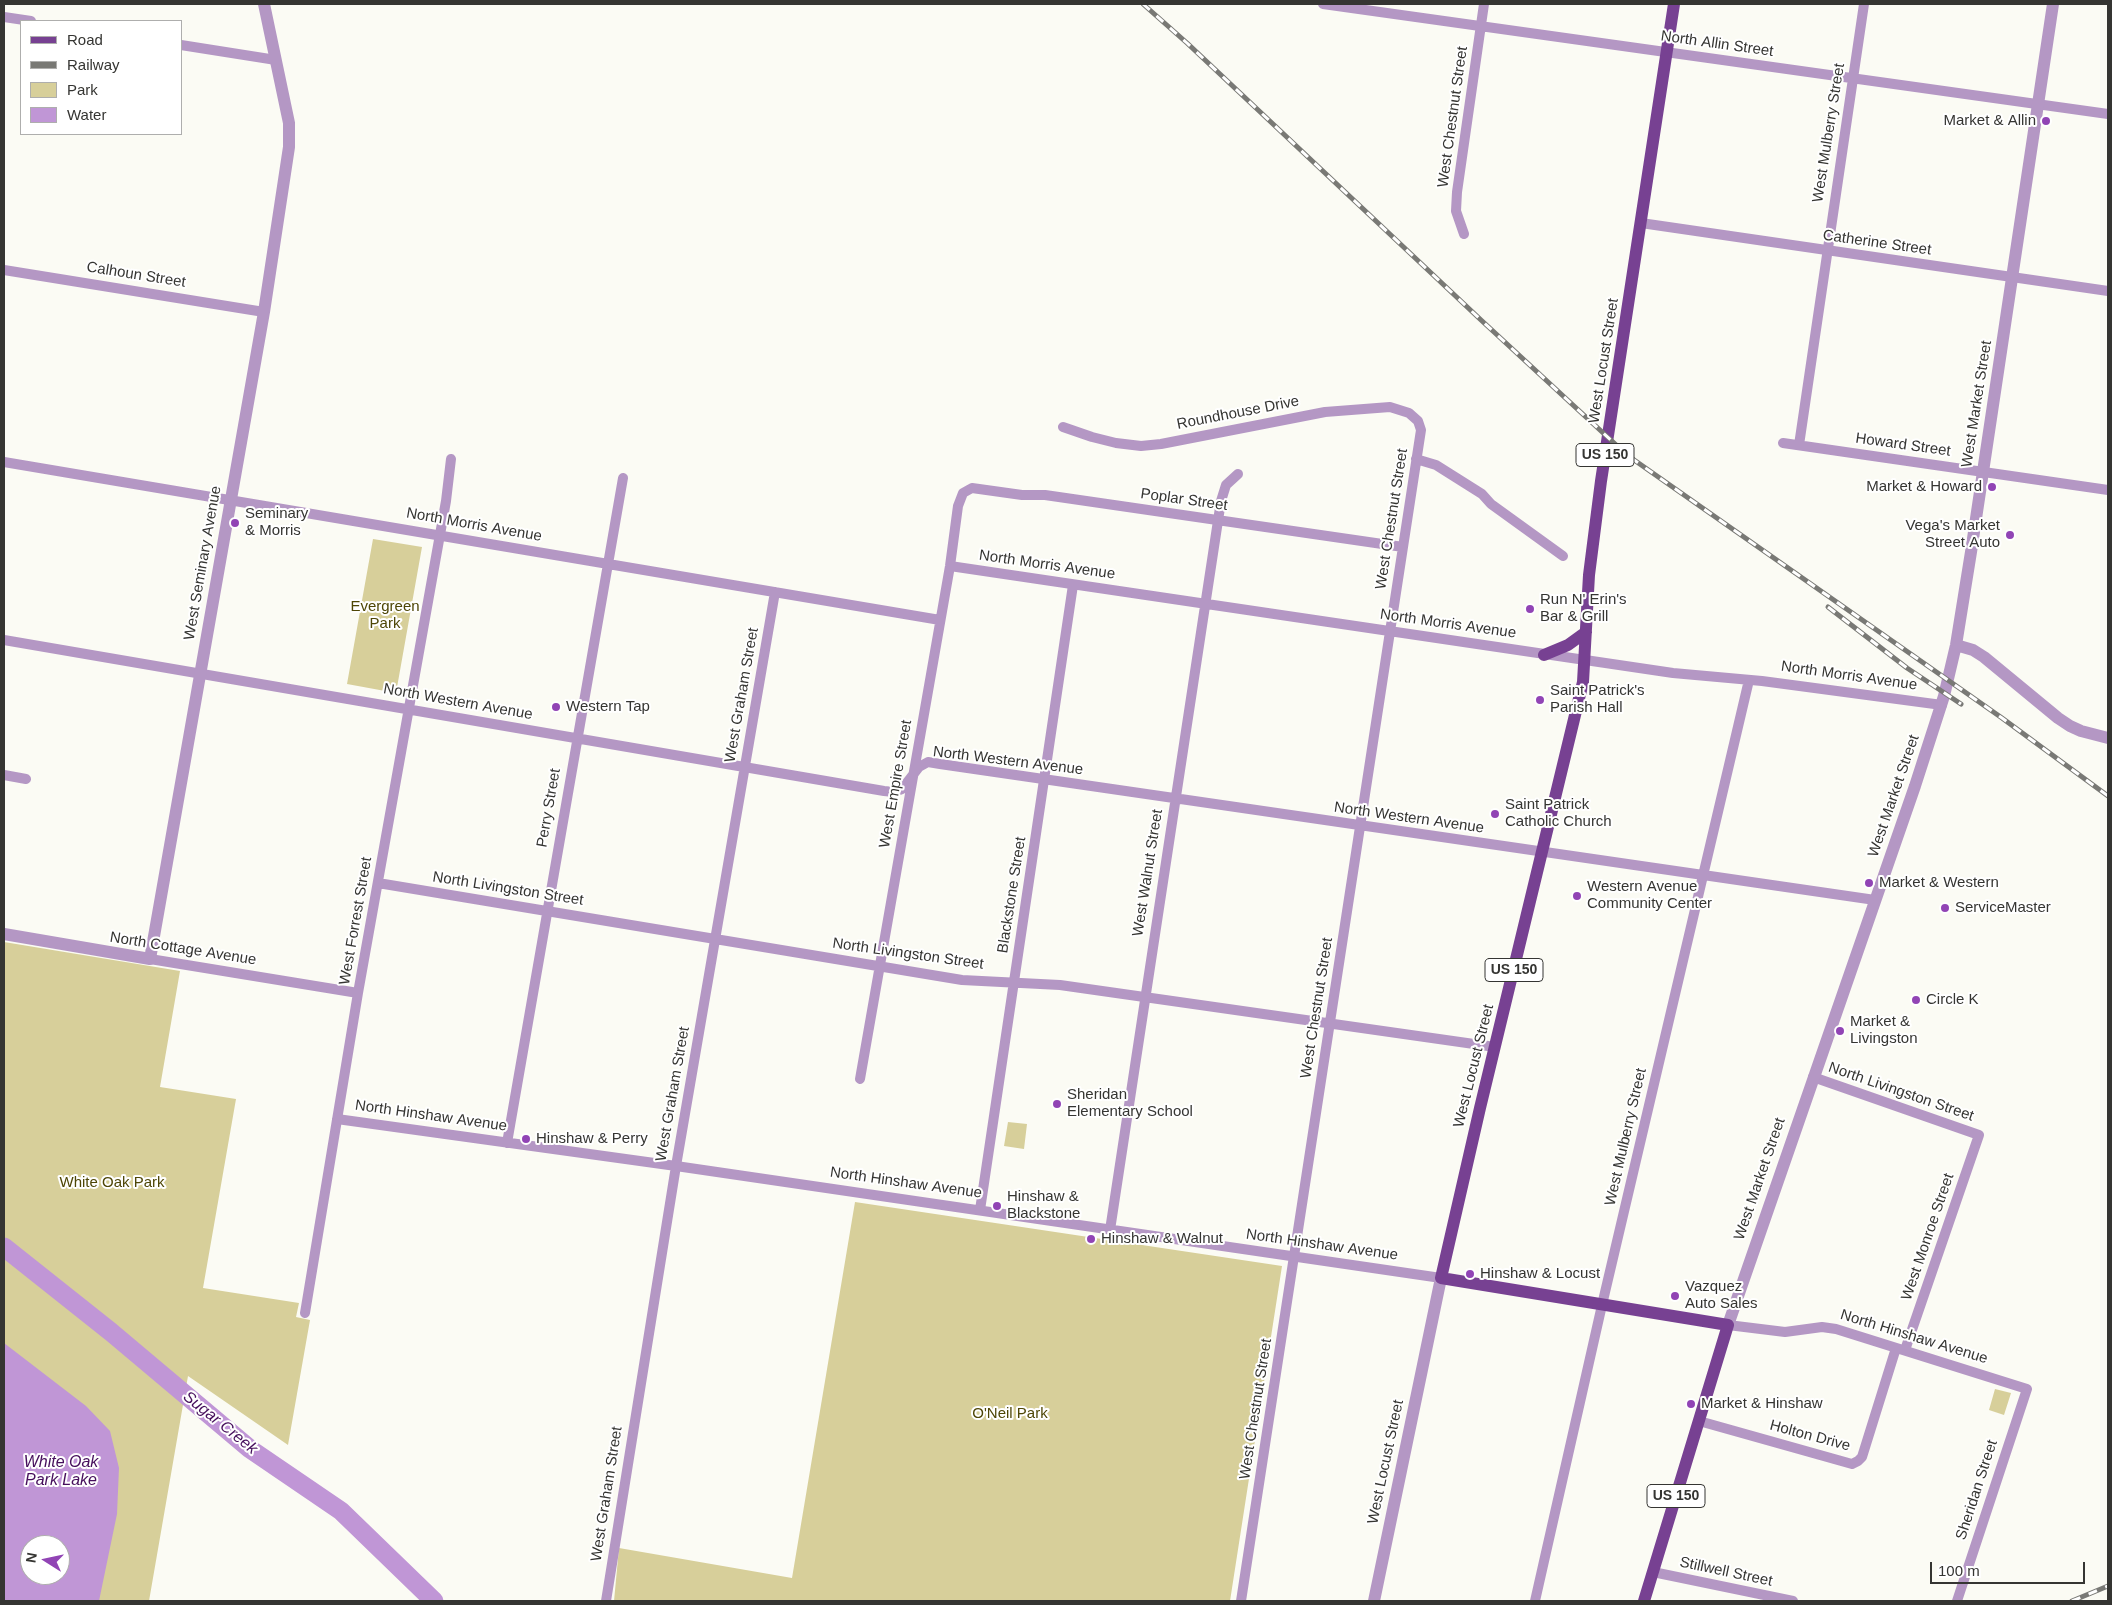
<!DOCTYPE html>
<html>
<head>
<meta charset="utf-8">
<style>
  body { margin:0 }
  #map { position:relative; width:2112px; height:1605px; overflow:hidden; background:#fbfbf4; font-family:Helvetica,sans-serif }
  canvas { display:block }
  .frame { position:absolute; inset:0; border:5px solid #353532; pointer-events:none }
  .legend { position:absolute; left:20px; top:20px; width:162px; height:115px; box-sizing:border-box; background:#fff; border:1px solid #aeaead; margin:0; padding:6px 9px; list-style:none; font-size:15px; color:#353532 }
  .legend li { display:flex; align-items:center; gap:10px; height:25px }
  .legend b { width:25px; border:1px solid #aeaead }
  .north { position:absolute; left:20px; top:1535px; width:50px; height:50px; box-sizing:border-box; background:#fff; border:1px solid #aeaead; border-radius:50%; rotate:280deg; font-size:14px; font-weight:700; line-height:20px; text-align:center; color:#353532 }
  .north::after { content:''; display:block; margin:auto; width:18px; height:22px; background:#9144b5; clip-path:polygon(50% 0,100% 100%,50% 72%,0 100%) }
  .scale { position:absolute; left:1930px; top:1562px; width:155px; height:22px; box-sizing:border-box; border:2px solid #353532; border-top:0; padding-left:6px; font-size:15px; line-height:18px; white-space:nowrap; color:#353532; -webkit-text-stroke:4px #fff; paint-order:stroke }
</style>
</head>
<body>
<div id="map">
<canvas width="2112" height="1605"></canvas>
<div class="frame"></div>
<ul class="legend">
<li><b style="height:6px;background:#774192"></b>Road</li>
<li><b style="height:6px;background:#797975"></b>Railway</li>
<li><b style="height:14px;background:#d7cf9a"></b>Park</li>
<li><b style="height:14px;background:#c096d6"></b>Water</li>
</ul>
<div class="north">N</div>
<div class="scale">100 m</div>
</div>
<script>
const ctx = document.querySelector('canvas').getContext('2d');
ctx.lineJoin = 'round';
function fillPath(path, color) {
  ctx.fillStyle = color;
  ctx.fill(path, 'evenodd');
}
function shape(rows) {
  const path = new Path2D();
  for (const r of rows) {
    path.moveTo(r[0], r[1]);
    for (let i = 2; i < r.length; i += 2) path.lineTo(r[i], r[i + 1]);
  }
  return path;
}
function trace(path, color, width, dash) {
  ctx.strokeStyle = color;
  ctx.lineWidth = width;
  ctx.lineCap = dash ? 'butt' : 'round';
  ctx.setLineDash(dash || []);
  ctx.stroke(path);
}
function drawText(font, color, halo, rows, align = 'center') {
  ctx.font = font + ' Helvetica,sans-serif';
  ctx.lineWidth = 4;
  ctx.setLineDash([]);
  ctx.textBaseline = 'middle';
  ctx.strokeStyle = halo;
  ctx.fillStyle = color;
  for (const [text, x, y, turn = 0] of rows) {
    ctx.save();
    ctx.translate(x, y);
    ctx.rotate((+turn || 0) * Math.PI / 180);
    ctx.textAlign = isNaN(turn) ? turn : align;
    if (halo) ctx.strokeText(text, 0, 0);
    ctx.fillText(text, 0, 0);
    ctx.restore();
  }
}
fillPath(shape([
  [373,539,422,547,396,693,347,684],
  [4,942,180,971,160,1087,236,1099,203,1288,299,1303,296,1317,310,1320,288,1445,188,1376,149,1601,4,1601],
  [30,1545,60,1545,60,1575,30,1575],
  [1008,1122,1027,1124,1024,1149,1004,1146],
  [855,1202,1282,1266,1230,1601,614,1601,619,1548,792,1578],
  [1995,1389,2011,1393,2004,1415,1989,1410]
]), '#d7cf9a');
fillPath(shape([
  [4,1343,86,1406,110,1431,119,1468,117,1514,99,1601,4,1601],
  [30,1545,60,1545,60,1575,30,1575]
]), '#c096d6');
trace(shape([
  [4,1247,111,1332,250,1449,341,1511,434,1601]
]), '#c096d6', 19);
trace(shape([
  [1323,4,2108,114],
  [4,17,31,21],
  [181,45,276,60],
  [1641,223,2108,291],
  [1464,234,1456,211,1457,192,1484,4],
  [4,270,264,312],
  [1063,427,1092,437,1116,443,1141,446,1161,444,1325,412,1390,407,1409,413,1418,421,1421,430,1241,1601],
  [1783,443,2108,490],
  [1799,445,1864,4],
  [1416,459,1436,465,1482,494,1491,504,1563,556],
  [4,462,940,620],
  [950,566,1673,673,1762,681,1942,705],
  [4,640,884,791,894,792,902,789,919,767,928,762,940,764,1875,900],
  [4,775,26,779],
  [378,883,962,980,1060,985,1495,1047],
  [150,959,358,993],
  [1813,1077,1979,1135,1905,1350],
  [860,1079,950,566,958,506,963,493,972,488,1022,495,1045,495,1403,547],
  [337,1119,676,1166,1441,1278],
  [507,1143,623,478],
  [980,1210,1073,585],
  [1110,1230,1221,501,1226,485,1238,474],
  [305,1313,358,993,446,501,451,459],
  [1728,1325,1785,1332,1822,1327,1836,1329,2027,1389,1957,1601],
  [1699,1421,1852,1464,1858,1461,1862,1457,1896,1348],
  [1653,1572,1793,1601],
  [606,1601,676,1166,775,592],
  [1535,1601,1602,1305,1749,680]
]), '#b497c4', 10);
trace(shape([
  [1956,645,1973,650,1984,657,2058,718,2070,726,2081,731,2108,738],
  [4,934,150,959,264,312,289,147,289,123,264,4],
  [1728,1325,1915,786,1944,696,1956,645,1971,552,2053,4],
  [1374,1601,1441,1278]
]), '#b497c4', 12);
trace(shape([
  [1544,655,1568,645,1586,632],
  [1644,1601,1728,1325,1441,1278,1480,1108,1583,682,1589,575,1601,481,1674,4]
]), '#774192', 12);
const rail = shape([
  [1143,4,1187,43,1481,320,1627,455,2002,718,2108,796],
  [1828,607,1907,668,1961,704],
  [2072,1601,2108,1586]
]);
trace(rail, '#797975', 5);
trace(rail, '#fff', 3, [9]);
for (const [x, y, r, color] of [
  [2046,121,5,"#9144b5"],
  [1992,487,5,"#9144b5"],
  [235,523,5,"#9144b5"],
  [2010,535,5,"#9144b5"],
  [1530,609,5,"#9144b5"],
  [1540,700,5,"#9144b5"],
  [556,707,5,"#9144b5"],
  [1495,814,5,"#9144b5"],
  [1869,883,5,"#9144b5"],
  [1577,896,5,"#9144b5"],
  [1945,908,5,"#9144b5"],
  [1916,1000,5,"#9144b5"],
  [1840,1031,5,"#9144b5"],
  [1057,1104,5,"#9144b5"],
  [526,1139,5,"#9144b5"],
  [997,1206,5,"#9144b5"],
  [1091,1239,5,"#9144b5"],
  [1470,1274,5,"#9144b5"],
  [1675,1296,5,"#9144b5"],
  [1691,1404,5,"#9144b5"]
]) {
  const dot = new Path2D();
  dot.arc(x, y, r, 0, 2 * Math.PI);
  ctx.fillStyle = color;
  ctx.fill(dot);
  trace(dot, '#fff', 2);
}
for (const [x, y, w] of [
  [1605,455,58],
  [1514,970,58],
  [1676,1496,58]
]) {
  const box = new Path2D();
  box.roundRect(x - w / 2, y - 11.5, w, 23, 4);
  ctx.fillStyle = '#fff';
  ctx.fill(box);
  trace(box, '#353532', 1);
}
drawText('bold 14px', '#353532', null, [
  ["US 150",1605,455],
  ["US 150",1514,970],
  ["US 150",1676,1496]
]);
drawText('15px', '#353532', '#fff', [
  ["North Allin Street",1717,44,8],
  ["West Chestnut Street",1453,117,-82],
  ["West Mulberry Street",1829,133,-81],
  ["Catherine Street",1877,243,8],
  ["Calhoun Street",136,275,9],
  ["West Locust Street",1604,361,-81],
  ["West Market Street",1977,404,-81],
  ["Roundhouse Drive",1238,413,-11],
  ["Howard Street",1903,445,8],
  ["Poplar Street",1184,500,8],
  ["West Chestnut Street",1392,519,-81],
  ["North Morris Avenue",474,525,10],
  ["West Seminary Avenue",203,563,-80],
  ["North Morris Avenue",1047,565,8],
  ["North Morris Avenue",1448,624,8],
  ["North Morris Avenue",1849,676,8],
  ["West Graham Street",742,695,-80],
  ["North Western Avenue",458,702,10],
  ["North Western Avenue",1008,761,7],
  ["West Empire Street",896,784,-80],
  ["West Market Street",1894,796,-71],
  ["Perry Street",549,808,-80],
  ["North Western Avenue",1409,818,8],
  ["West Walnut Street",1148,873,-81],
  ["North Livingston Street",508,889,9],
  ["Blackstone Street",1012,895,-81],
  ["West Forrest Street",356,921,-80],
  ["North Cottage Avenue",183,949,9],
  ["North Livingston Street",908,954,8],
  ["West Chestnut Street",1317,1008,-81],
  ["West Locust Street",1474,1066,-76],
  ["North Livingston Street",1901,1092,19],
  ["West Graham Street",673,1094,-80],
  ["North Hinshaw Avenue",431,1116,8],
  ["West Mulberry Street",1626,1137,-77],
  ["West Market Street",1760,1179,-71],
  ["North Hinshaw Avenue",906,1183,8],
  ["West Monroe Street",1928,1237,-71],
  ["North Hinshaw Avenue",1322,1245,8],
  ["North Hinshaw Avenue",1914,1337,17],
  ["West Chestnut Street",1256,1409,-81],
  ["Holton Drive",1810,1436,15],
  ["West Locust Street",1386,1462,-78],
  ["Sheridan Street",1977,1490,-72],
  ["West Graham Street",607,1494,-81],
  ["Stillwell Street",1726,1572,12]
]);
drawText('15px', '#353532', '#fff', [
  ["Market & Allin",2036,121,"right"],
  ["Market & Howard",1982,487,"right"],
  ["Seminary",245,514],
  ["& Morris",245,531],
  ["Vega's Market",2000,526,"right"],
  ["Street Auto",2000,543,"right"],
  ["Run N' Erin's",1540,600],
  ["Bar & Grill",1540,617],
  ["Saint Patrick's",1550,691],
  ["Parish Hall",1550,708],
  ["Western Tap",566,707],
  ["Saint Patrick",1505,805],
  ["Catholic Church",1505,822],
  ["Market & Western",1879,883],
  ["Western Avenue",1587,887],
  ["Community Center",1587,904],
  ["ServiceMaster",1955,908],
  ["Circle K",1926,1000],
  ["Market &",1850,1022],
  ["Livingston",1850,1039],
  ["Sheridan",1067,1095],
  ["Elementary School",1067,1112],
  ["Hinshaw & Perry",536,1139],
  ["Hinshaw &",1007,1197],
  ["Blackstone",1007,1214],
  ["Hinshaw & Walnut",1101,1239],
  ["Hinshaw & Locust",1480,1274],
  ["Vazquez",1685,1287],
  ["Auto Sales",1685,1304],
  ["Market & Hinshaw",1701,1404]
], 'left');
drawText('15px', '#4e4606', '#fff', [
  ["Evergreen",385,607],
  ["Park",385,624],
  ["White Oak Park",112,1183],
  ["O'Neil Park",1010,1414]
]);
drawText('italic 16px', '#460f5c', '#fff', [
  ["Sugar Creek",220,1423,39],
  ["White Oak",61,1463],
  ["Park Lake",61,1481]
]);
</script>
</body>
</html>
